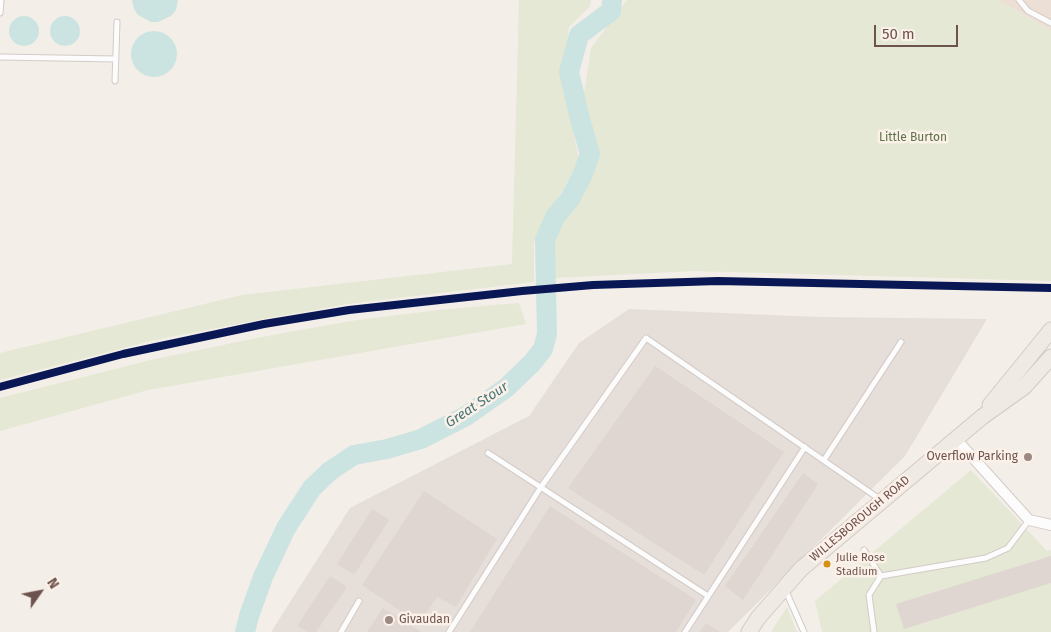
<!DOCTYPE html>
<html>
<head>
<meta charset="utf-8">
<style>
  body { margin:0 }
  #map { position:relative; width:1051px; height:632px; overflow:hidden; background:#f4eee8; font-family:"Fira Sans",sans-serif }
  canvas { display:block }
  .north { position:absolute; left:15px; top:567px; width:50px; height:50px; -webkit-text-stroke:4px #fcf1e9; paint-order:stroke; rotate:57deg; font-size:14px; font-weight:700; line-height:20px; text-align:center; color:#6d534d }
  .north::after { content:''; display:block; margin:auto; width:18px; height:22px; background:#6d534d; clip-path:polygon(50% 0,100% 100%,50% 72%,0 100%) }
  .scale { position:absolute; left:874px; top:25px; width:84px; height:22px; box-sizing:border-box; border:2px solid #6d534d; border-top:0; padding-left:6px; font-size:15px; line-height:18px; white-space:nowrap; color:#6d534d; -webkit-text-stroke:4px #fcf1e9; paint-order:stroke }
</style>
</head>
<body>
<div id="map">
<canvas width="1051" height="632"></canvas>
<div class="north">N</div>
<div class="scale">50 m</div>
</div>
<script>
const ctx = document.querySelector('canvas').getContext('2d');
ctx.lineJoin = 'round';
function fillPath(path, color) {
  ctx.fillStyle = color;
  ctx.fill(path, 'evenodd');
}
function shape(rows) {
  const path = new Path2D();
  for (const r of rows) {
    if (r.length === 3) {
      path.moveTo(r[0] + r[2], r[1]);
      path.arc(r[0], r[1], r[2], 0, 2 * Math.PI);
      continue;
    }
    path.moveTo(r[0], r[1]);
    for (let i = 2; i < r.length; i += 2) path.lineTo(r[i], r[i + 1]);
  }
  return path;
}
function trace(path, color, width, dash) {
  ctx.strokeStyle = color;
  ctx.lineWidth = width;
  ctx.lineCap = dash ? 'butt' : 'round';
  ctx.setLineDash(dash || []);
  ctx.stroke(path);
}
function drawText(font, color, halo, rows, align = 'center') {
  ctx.font = font + ' "Fira Sans",sans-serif';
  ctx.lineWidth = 5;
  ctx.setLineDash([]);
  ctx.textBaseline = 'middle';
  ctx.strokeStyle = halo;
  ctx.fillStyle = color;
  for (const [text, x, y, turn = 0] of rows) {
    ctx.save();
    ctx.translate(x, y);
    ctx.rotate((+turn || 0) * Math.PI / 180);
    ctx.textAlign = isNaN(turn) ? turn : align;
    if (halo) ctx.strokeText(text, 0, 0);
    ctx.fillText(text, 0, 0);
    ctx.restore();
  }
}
fillPath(shape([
  [997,0,1051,0,1051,31,1014,9]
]), '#ecdfd6');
fillPath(shape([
  [629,309,818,317,987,319,905,456,728,632,271,632,350,508,529,416,579,343]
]), '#e5ded9');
fillPath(shape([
  [519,0,591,0,590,6,569,27,563,75,579,161,534,242,534,282,347,304,263,319,150,341,0,380,0,353,242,295,512,264],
  [627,0,998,0,1051,31,1051,281,695,271,555,278,552,244,569,210,600,156,583,100,591,48],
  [519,303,526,324,148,390,0,431,0,398,155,359,267,336,351,321,438,310],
  [971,470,1047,551,1051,550,1051,632,822,632,815,601],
  [787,607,797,632,771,632]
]), '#e4e8d4');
fillPath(shape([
  [132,0,178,0,176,10,171,16,158,22,151,22,138,15,134,9],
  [65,31,15],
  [24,31,15],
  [154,54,23]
]), '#cce4e1');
trace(shape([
  [245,632,249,616,263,577,286,528,312,488,330,471,354,455,387,449,421,439,466,416,506,388,532,363,543,349,547,334,545,240,555,217,570,199,582,176,590,154,580,119,569,72,579,35,611,11,612,0]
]), '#cce4e1', 20);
fillPath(shape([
  [655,366,784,452,704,575,568,488],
  [803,473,818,484,743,600,725,586],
  [424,491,497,539,456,607,437,597,419,623,362,585],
  [550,506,696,600,676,632,470,632],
  [372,509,389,520,354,575,337,564],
  [1051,556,1051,583,904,629,896,604],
  [330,576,347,587,316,632,307,632,297,626],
  [383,608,422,632,367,632],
  [706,623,720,632,700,632]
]), '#e0d6d1');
const service = shape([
  [1019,0,1028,11,1051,23],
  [0,13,1,0],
  [0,57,116,59],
  [115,81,117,22],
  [488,453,708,596],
  [824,460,901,342],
  [864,550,881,576,986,558,1008,548,1029,520],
  [785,589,804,632],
  [341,632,359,601],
  [449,632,541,487,646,338,881,500],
  [685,632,805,447],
  [874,632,869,595,881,576]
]);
const minor = shape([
  [956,439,1029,520,1051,525]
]);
const primary = shape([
  [990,405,1051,330],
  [749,632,758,618,801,569,982,417,1024,387,1051,357]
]);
trace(service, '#d3cbc7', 7);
trace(minor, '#d3cbc7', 12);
trace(primary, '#d3c9c6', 17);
trace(service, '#fdfcfc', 5);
trace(minor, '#fdfcfc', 10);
trace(primary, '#f0eae5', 15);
trace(shape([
  [0,387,123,354,264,324,349,310,522,291,593,285,718,281,1051,288]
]), '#091855', 8);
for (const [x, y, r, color] of [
  [1028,457,5,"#9c8983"],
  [827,564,4.5,"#d49113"],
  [389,620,5,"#9c8983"]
]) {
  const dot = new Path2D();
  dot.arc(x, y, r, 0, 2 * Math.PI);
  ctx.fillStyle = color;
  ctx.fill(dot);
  trace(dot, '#fcf1e9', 2);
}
drawText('11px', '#6d534d', '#fcf1e9', [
  ["Julie Rose",836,558],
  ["Stadium",836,572]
], 'left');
drawText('12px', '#5b7147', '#fcf1e9', [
  ["Little Burton",913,138]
]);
drawText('12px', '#6d534d', '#fcf1e9', [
  ["Overflow Parking",1018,457],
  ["Givaudan",399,620,"left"]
], 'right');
drawText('12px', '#6d534d', '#fcf1e9', [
  ["WILLESBOROUGH ROAD",860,519,-40]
]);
drawText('italic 14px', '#477777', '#fcf1e9', [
  ["Great Stour",477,405,-33]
]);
</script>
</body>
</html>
